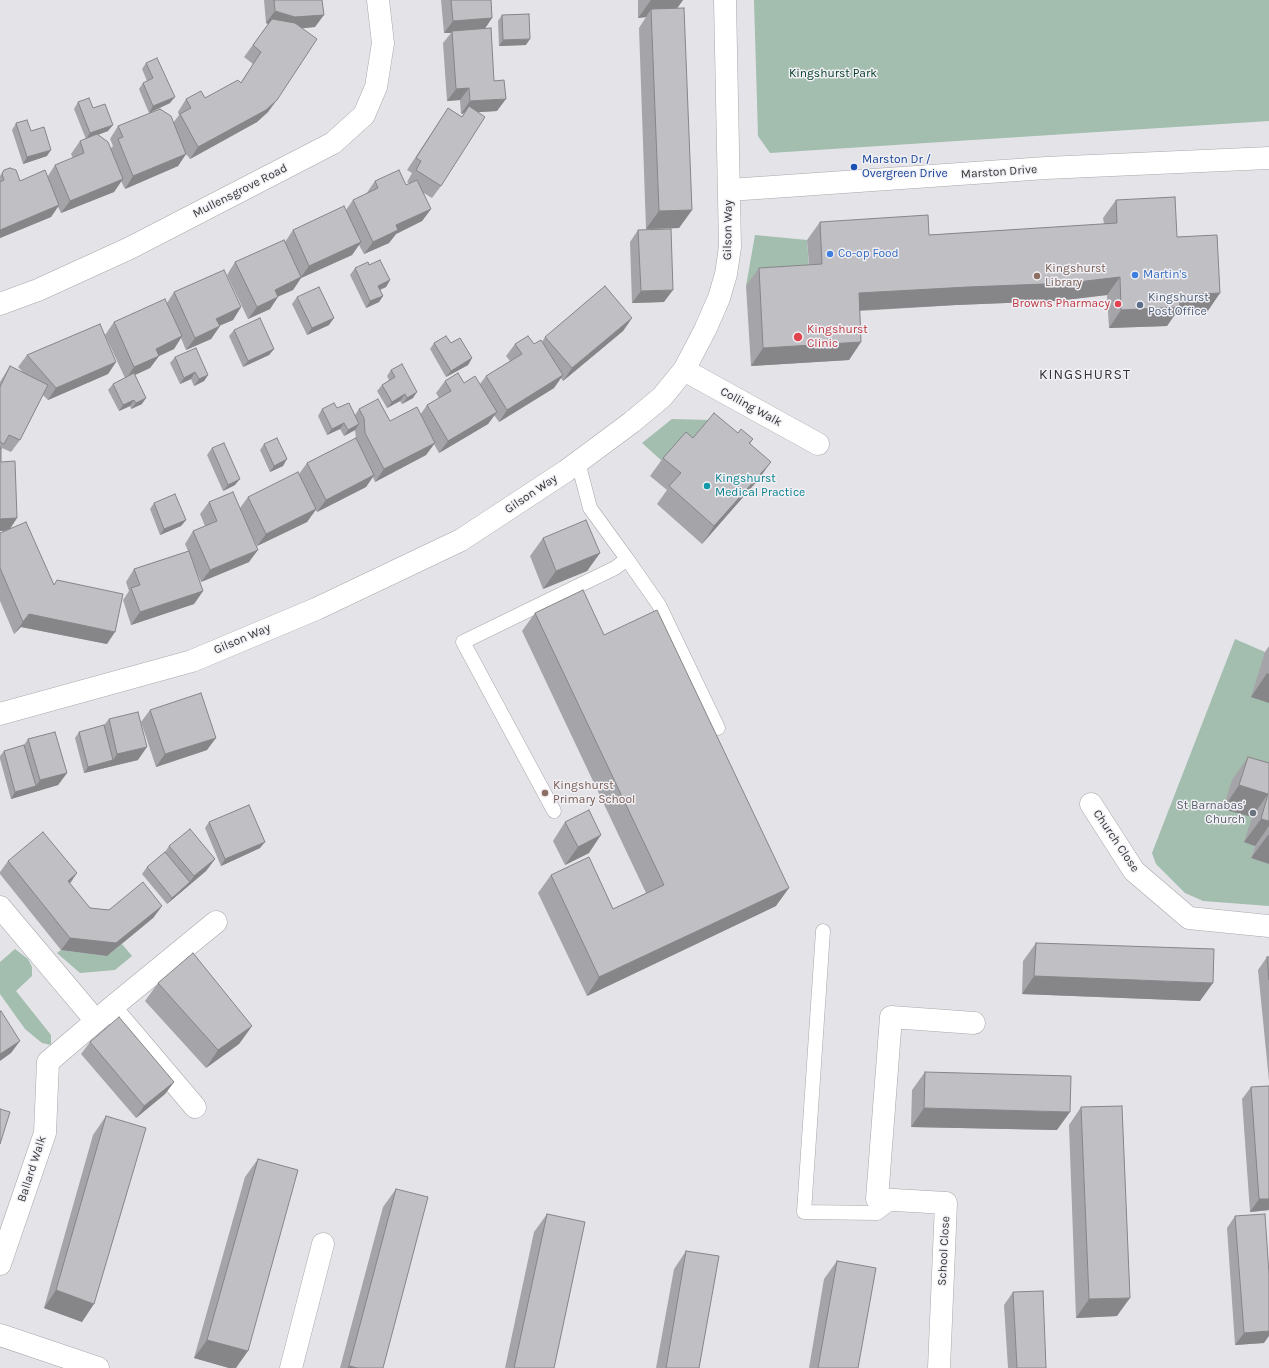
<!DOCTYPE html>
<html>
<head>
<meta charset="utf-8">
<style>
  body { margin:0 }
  canvas { display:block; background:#e3e3e8 }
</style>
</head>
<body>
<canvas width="1269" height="1368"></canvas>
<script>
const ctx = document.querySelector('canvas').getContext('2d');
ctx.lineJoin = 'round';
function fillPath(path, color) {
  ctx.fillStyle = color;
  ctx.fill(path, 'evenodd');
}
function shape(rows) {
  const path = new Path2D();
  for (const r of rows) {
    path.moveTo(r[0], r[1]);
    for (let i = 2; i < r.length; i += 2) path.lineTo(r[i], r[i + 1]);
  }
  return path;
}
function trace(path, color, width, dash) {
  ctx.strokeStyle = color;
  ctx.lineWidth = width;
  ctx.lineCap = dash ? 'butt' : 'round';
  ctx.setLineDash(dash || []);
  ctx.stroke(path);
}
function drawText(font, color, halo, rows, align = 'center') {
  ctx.font = font + ' Karla,sans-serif';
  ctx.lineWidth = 3;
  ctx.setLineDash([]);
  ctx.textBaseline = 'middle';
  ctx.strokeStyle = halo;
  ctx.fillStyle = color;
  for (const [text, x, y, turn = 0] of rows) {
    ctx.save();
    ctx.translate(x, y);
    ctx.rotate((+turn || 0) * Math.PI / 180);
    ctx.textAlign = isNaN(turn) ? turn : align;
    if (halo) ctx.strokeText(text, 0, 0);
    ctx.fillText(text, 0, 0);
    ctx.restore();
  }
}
fillPath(shape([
  [754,0,1269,0,1269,121,770,153,758,136],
  [755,235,807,240,810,282,746,286],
  [672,419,710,420,736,439,663,462,642,443],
  [1235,639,1265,652,1269,703,1269,769,1252,817,1255,846,1251,858,1269,864,1269,906,1203,901,1185,893,1156,864,1152,853],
  [122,944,132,956,115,970,80,973,57,953,61,950,107,956],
  [15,949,28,959,32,967,32,976,16,991,51,1035,51,1045,42,1043,25,1029,0,994,0,962]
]), '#a3beae');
const lane = shape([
  [627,559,659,605,718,728],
  [554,811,463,642,615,568,627,559,590,508,578,462],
  [823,931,804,1212,877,1213,895,1200]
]);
const street = shape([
  [729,190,1046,168,1269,158],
  [0,304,38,290,130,248,333,143,364,115,376,87,383,43,378,0],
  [684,370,818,444],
  [0,714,192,661,316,609,461,540,566,471,632,422,662,397,684,370,705,330,719,298,726,274,730,247,725,0],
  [1091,804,1134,871,1189,918,1269,926],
  [0,907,96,1021,48,1062,45,1133,0,1264],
  [111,1008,216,922],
  [96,1021,111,1008,195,1107],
  [0,1335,98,1368],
  [291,1368,323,1244],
  [939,1368,946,1203,877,1199,891,1017,974,1023]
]);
trace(lane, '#a8a8ac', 15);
trace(street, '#a8a8ac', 23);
trace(lane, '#fff', 14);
trace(street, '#fff', 22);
fillPath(shape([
  [264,0,322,0,315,27,302,28,268,112,257,122,190,159,186,154,178,166,125,189,121,181,114,192,61,213,58,207,51,217,0,238,0,176,4,170,20,181,48,176,55,165,73,158,71,154,80,141,86,139,74,109,78,102,93,108,108,131,98,135,110,149,113,146,110,139,118,126,173,123,179,115,178,112,186,99,205,98,241,82,253,64,244,57,268,24,266,23],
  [441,0,491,0,492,18,485,28,494,81,497,111,479,112,441,186,432,198,422,192,431,209,422,221,396,234,389,243,364,254,359,245,352,255,301,278,293,290,278,296,270,309,248,319,227,275,235,262,285,242,293,230,346,210,353,200,366,194,375,181,406,185,410,184,407,182,412,173,407,170,448,108,462,117,464,113,461,114,460,100,447,101,443,43,451,33,444,33],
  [638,0,683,0,677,8,692,210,679,228,646,229,639,28,646,17,638,18],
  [502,15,526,45,499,46,498,21],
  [146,63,170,103,149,113,139,89,143,83,147,81,142,69],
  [16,123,31,131,47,156,23,164,12,130],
  [1116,200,1177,237,1220,293,1207,312,1176,313,1167,326,1109,328,1107,295,1056,301,956,305,860,311,861,342,849,360,751,366,746,286,759,268,809,265,807,240,820,222,929,235,1104,224,1103,218],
  [638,230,664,302,632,303,630,242],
  [369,265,390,280,386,287,380,290,383,296,379,302,366,308,350,275,355,268],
  [174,292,241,307,233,320,219,326,220,326,211,339,186,350,181,338,174,349,159,356,150,368,135,375,142,404,131,409,130,406,119,411,108,390,113,384,125,378,105,335,114,322,167,303],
  [297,297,329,325,307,335,292,304],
  [632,318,623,331,563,381,561,378,554,388,499,422,494,415,488,424,439,453,434,444,426,455,375,482,373,477,366,487,317,512,316,510,307,522,257,546,251,534,249,562,201,582,193,563,203,591,194,604,131,625,123,600,129,591,126,582,134,569,188,551,185,544,193,531,205,526,200,514,209,502,240,508,248,497,299,474,307,463,356,438,355,430,344,436,340,429,327,435,318,416,322,409,337,408,355,415,359,409,390,421,420,415,427,405,439,398,436,393,445,381,480,384,486,376,510,361,506,356,515,344,534,344,542,342,545,337],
  [234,330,274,349,269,355,243,367,229,336],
  [434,343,451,343,472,358,468,365,446,377,430,349],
  [27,355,116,362,108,374,48,400,43,395,20,440,11,452,2,448,1,450,1,462,17,518,10,529,54,585,107,644,21,627,14,634,0,601,0,533,6,531,0,531,0,382,10,366,23,372,18,367],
  [175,357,208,375,204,381,194,386,191,379,180,384,170,363],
  [391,370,413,398,402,404,400,401,387,408,377,391,382,385,389,380,387,376],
  [738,433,753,439,750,444,758,480,702,544,657,504,667,490,650,476,663,458,693,438],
  [264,444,283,466,270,472,260,450],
  [212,448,235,485,223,491,207,455],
  [154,503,186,520,181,526,160,535,150,509],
  [543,538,600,553,587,571,543,589,530,556],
  [535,613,604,635,776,906,587,996,538,893,551,875,613,909,646,893,522,631],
  [1269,646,1269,703,1251,697,1265,652],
  [150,710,207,750,156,767,141,722],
  [109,719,138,760,84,773,75,738,79,732,104,725],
  [28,739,67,773,58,785,11,799,0,759,0,756,4,751,24,745],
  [1248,757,1269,763,1269,864,1251,858,1255,846,1244,842,1252,817,1223,809,1232,780],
  [209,822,260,848,221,866,205,828],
  [565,822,589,853,565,865,553,841],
  [169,846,215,859,206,871,167,904,142,874,147,867,165,852],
  [8,861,77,873,70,884,90,908,109,910,162,906,153,918,107,956,61,950,0,874,0,872],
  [1036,943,1200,1001,1022,994,1023,961],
  [1267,957,1269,957,1269,1081,1258,970],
  [158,983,252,1026,239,1044,206,1068,145,1001],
  [90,1042,174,1082,165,1094,136,1118,81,1054],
  [925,1072,1057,1130,911,1127,912,1090],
  [1251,1087,1269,1210,1250,1212,1242,1099],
  [1081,1107,1117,1316,1076,1318,1069,1125],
  [106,1116,82,1322,44,1308,93,1135],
  [258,1159,236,1368,229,1368,194,1358,245,1177],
  [396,1189,383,1368,340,1368,383,1207],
  [547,1214,554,1368,505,1368,534,1232],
  [1235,1216,1264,1343,1235,1345,1227,1228],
  [686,1251,699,1368,656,1368,674,1269],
  [837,1261,858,1368,809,1368,824,1279],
  [1013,1292,1046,1368,1008,1368,1004,1305]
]), '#a5a5a9');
fillPath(shape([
  [651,0,683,0,671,17,651,9,646,17,638,18],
  [275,11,324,15,315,27,286,30,266,23],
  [492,18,484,30,452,31,451,33,444,33,453,21],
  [530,39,526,45,499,46,503,40],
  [469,88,460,100,447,101,456,89],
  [175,97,170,103,149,113,153,106],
  [506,99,497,111,465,113,469,106,464,113,461,114,470,101],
  [277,100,268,112,257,122,190,159,198,147],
  [113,125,108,131,86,139,90,133],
  [51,150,47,156,23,164,27,157],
  [186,154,178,166,125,189,133,176],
  [123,179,114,192,61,213,70,201],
  [59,205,51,217,0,238,0,230],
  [431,209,422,221,396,234,389,243,364,254,373,242,396,225],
  [692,210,679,228,646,229,659,211],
  [361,242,352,255,301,278,293,290,266,302,275,290,301,277,309,266],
  [1120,277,1107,295,1056,301,956,305,846,311,859,293],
  [390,280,386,287,374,292,378,286],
  [673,290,664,302,632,303,641,291],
  [1220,293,1207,312,1176,313,1167,326,1109,328,1121,310,1179,295],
  [383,296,379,302,366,308,370,301],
  [278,297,270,309,248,319,257,307],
  [241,307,233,320,207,331,216,319],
  [334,318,329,325,307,335,312,328],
  [632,318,623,331,563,381,572,368],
  [220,326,211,339,186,350,195,338],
  [182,336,174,349,159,356,150,368,126,379,134,367,156,349],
  [861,342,849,360,751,366,763,348],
  [274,349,269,355,243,367,248,361],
  [472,358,468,365,446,377,451,371],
  [116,362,108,374,48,400,56,388],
  [195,372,191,379,180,384,184,378],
  [208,375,204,381,194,386,199,379],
  [563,375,554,388,499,422,507,410],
  [417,392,413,398,402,404,407,398],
  [405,394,400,401,387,408,392,402],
  [146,398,142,404,131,409,136,403],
  [134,400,130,406,119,411,123,405],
  [497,412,488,424,439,453,448,441],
  [344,423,340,429,327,435,332,429],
  [359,424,355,430,344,436,348,430],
  [435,443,426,455,375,482,384,469],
  [287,459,283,466,270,472,274,466],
  [771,462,758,480,702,544,714,526],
  [374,475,366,487,317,512,326,500],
  [240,479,235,485,223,491,228,485],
  [316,509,307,522,257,546,266,534],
  [17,518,9,530,0,531,0,519],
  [186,520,181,526,160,535,164,529],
  [258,550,249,562,201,582,210,570],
  [600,553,587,571,543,589,556,571],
  [203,591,194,604,131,625,140,612],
  [29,614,115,632,107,644,21,627,14,634],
  [1267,673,1269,674,1269,703,1251,697],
  [216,738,207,750,156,767,165,754],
  [147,747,138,760,84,773,88,767,113,760,117,754],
  [67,773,58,785,11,799,15,792,36,786,40,780],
  [1239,785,1268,794,1252,817,1223,809],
  [1261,819,1269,821,1269,826,1255,846,1244,842],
  [601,835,589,853,565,865,578,847],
  [1268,835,1269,835,1269,864,1251,858],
  [265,842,260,848,221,866,225,859],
  [215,859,206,871,167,904,172,898,190,882,194,876],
  [77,873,68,885,68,881],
  [789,888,776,906,587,996,599,977],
  [162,906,153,918,107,956,61,950,70,938],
  [1034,976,1213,983,1200,1001,1022,994],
  [252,1026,239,1044,206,1068,218,1050],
  [20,1041,11,1053,0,1061,0,1054],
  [174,1082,165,1094,136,1118,144,1106],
  [924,1108,1070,1112,1057,1130,911,1127],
  [1259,1199,1269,1199,1269,1210,1250,1212],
  [56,1290,94,1304,82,1322,44,1308],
  [1130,1298,1117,1316,1076,1318,1089,1299],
  [1269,1331,1269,1336,1264,1343,1235,1345,1244,1333],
  [207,1340,248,1351,236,1368,229,1368,194,1358],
  [349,1366,358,1368,347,1368]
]), '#868689');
const building = shape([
  [274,0,322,0,324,15,295,17,275,11,274,0],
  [451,0,491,0,492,18,453,21,451,0],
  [684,8,692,210,659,211,651,9,684,8],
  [529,14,530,39,503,40,502,15,529,14],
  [272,19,295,23,317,39,277,100,266,110,198,147,180,114,191,108,186,99,201,91,205,98,238,80,241,83,261,52,253,45,272,19],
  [491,28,494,81,504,80,506,99,470,101,469,88,456,89,452,31,491,28],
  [157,58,175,97,153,106,143,83,153,78,146,63,157,58],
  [89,98,93,108,105,104,113,125,90,133,78,102,89,98],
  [469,106,485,117,441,186,416,170,421,161,416,158,448,108,462,117,469,106],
  [160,109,171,116,186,154,133,176,118,139,123,137,118,126,160,109],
  [27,120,31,131,44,127,51,150,27,157,16,123,27,120],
  [97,134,108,142,123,179,70,201,55,165,84,153,80,141,97,134],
  [10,168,16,170,20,181,45,170,59,205,0,230,0,182,4,180,2,174,4,170,10,168],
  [399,170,406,185,417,180,431,209,396,225,398,230,373,242,353,200,378,188,375,181,399,170],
  [1175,197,1177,237,1217,235,1220,293,1179,295,1180,307,1121,310,1120,277,1069,283,968,287,859,293,861,342,763,348,759,268,822,264,820,222,928,215,929,235,1117,223,1116,200,1175,197],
  [344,206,361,242,309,266,293,230,344,206],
  [671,229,673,290,641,291,638,230,671,229],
  [284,240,301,277,275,290,278,297,257,307,235,262,284,240],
  [380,260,390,280,378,286,383,296,370,301,355,268,368,262,369,265,380,260],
  [224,270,241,307,216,319,220,326,195,338,174,292,224,270],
  [605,286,632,318,572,368,545,337,605,286],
  [319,287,334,318,312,328,297,297,319,287],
  [165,299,182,336,156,349,159,356,134,367,114,322,165,299],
  [260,318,274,349,248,361,234,330,260,318],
  [100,324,116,362,56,388,27,355,100,324],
  [446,336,451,343,460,338,472,358,451,371,434,343,446,336],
  [528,336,534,344,541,340,563,375,507,410,486,376,522,354,515,344,528,336],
  [196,348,208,375,199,379,195,372,184,378,175,357,196,348],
  [402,364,417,392,407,398,405,394,392,402,382,385,395,377,391,370,402,364],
  [10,366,48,385,20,440,9,435,4,444,0,442,0,387,10,366],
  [134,373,146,398,136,403,134,400,123,405,113,384,134,373],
  [458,373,464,383,475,376,497,412,448,441,427,405,451,391,445,381,458,373],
  [378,399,390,421,417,407,435,443,384,469,365,433,364,418,359,409,378,399],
  [334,403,337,408,349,403,359,424,348,430,344,423,332,429,322,409,334,403],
  [714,413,738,433,741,429,753,439,749,443,771,462,714,526,669,486,681,473,663,458,686,432,693,438,714,413],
  [277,438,287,459,274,466,264,444,277,438],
  [356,438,374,475,326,500,307,463,356,438],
  [224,443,240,479,228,485,212,448,224,443],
  [0,448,1,448,1,462,15,461,17,518,0,519,0,448],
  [298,472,316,509,266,534,248,497,298,472],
  [233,492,258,550,210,570,193,531,217,521,209,502,233,492],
  [175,494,186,520,164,529,154,503,175,494],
  [586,520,600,553,556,571,543,538,586,520],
  [26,522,54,585,57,580,123,594,115,632,29,614,23,622,0,568,0,533,26,522],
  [189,551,203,591,140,612,131,588,140,585,134,569,189,551],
  [583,590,604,635,657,610,789,888,599,977,551,875,589,857,613,909,664,885,535,613,583,590],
  [201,693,216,738,165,754,150,710,201,693],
  [138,712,147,747,117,754,109,719,138,712],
  [104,725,113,760,88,767,79,732,104,725],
  [55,732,67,773,40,780,28,739,55,732],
  [24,745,36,786,15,792,4,751,24,745],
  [1248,757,1269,763,1269,821,1261,819,1268,794,1239,785,1248,757],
  [249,805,265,842,225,859,209,822,249,805],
  [589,810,601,835,578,847,565,822,589,810],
  [190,829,215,859,194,876,169,846,190,829],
  [43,832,77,873,68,881,90,908,109,910,143,882,162,906,116,943,70,938,8,861,43,832],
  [165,852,190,882,172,898,147,867,165,852],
  [1036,943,1214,949,1213,983,1034,976,1036,943],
  [193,953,252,1026,218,1050,158,983,193,953],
  [1267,957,1269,957,1269,980,1267,957],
  [1,1011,20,1041,0,1054,0,1012,1,1011],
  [119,1017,174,1082,144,1106,90,1042,119,1017],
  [925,1072,1071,1076,1070,1112,924,1108,925,1072],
  [1269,1086,1269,1199,1259,1199,1251,1087,1269,1086],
  [1122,1106,1130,1298,1089,1299,1081,1107,1122,1106],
  [0,1109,10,1112,0,1144,0,1109],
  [106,1116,146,1128,94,1304,56,1290,106,1116],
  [258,1159,298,1170,248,1351,207,1340,258,1159],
  [396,1189,428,1197,383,1368,358,1368,349,1366,396,1189],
  [547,1214,585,1222,554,1368,514,1368,547,1214],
  [1265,1214,1269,1274,1269,1331,1244,1333,1235,1216,1265,1214],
  [686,1251,719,1256,699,1368,666,1368,686,1251],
  [837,1261,876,1268,858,1368,818,1368,837,1261],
  [1043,1291,1046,1368,1017,1368,1013,1292,1043,1291]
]);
fillPath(building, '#c0c0c4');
trace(building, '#868689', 1);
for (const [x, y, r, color] of [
  [854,167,4,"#1a4fb4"],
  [830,254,4,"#3f7fe0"],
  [1135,275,4,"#3f7fe0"],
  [1037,276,4,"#8d6e63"],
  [1118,304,4,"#e0444e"],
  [1140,305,4,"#5c6f8a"],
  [798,337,5,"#e0444e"],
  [707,486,4,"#0f9aa8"],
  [545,793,4,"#8d6e63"],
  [1253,813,4,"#6b7280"]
]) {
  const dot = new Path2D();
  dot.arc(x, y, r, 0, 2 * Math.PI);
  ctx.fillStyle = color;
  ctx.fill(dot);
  trace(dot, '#f1f0f5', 1.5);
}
drawText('12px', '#013c24', '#f1f0f5', [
  ["Kingshurst Park",833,74]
]);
drawText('12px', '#164399', '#f1f0f5', [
  ["Marston Dr /",862,160],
  ["Overgreen Drive",862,174]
], 'left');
drawText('12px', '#343436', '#f1f0f5', [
  ["Marston Drive",999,172,-4],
  ["Mullensgrove Road",240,191,-27],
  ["Gilson Way",728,230,-89],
  ["Colling Walk",751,407,29],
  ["Gilson Way",531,494,-34],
  ["Gilson Way",242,639,-23],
  ["Church Close",1116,841,56],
  ["Ballard Walk",32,1169,-72],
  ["School Close",944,1251,-87]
]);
drawText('12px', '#366cbe', '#f1f0f5', [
  ["Co-op Food",838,254],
  ["Martin's",1143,275]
], 'left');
drawText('12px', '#785e54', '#f1f0f5', [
  ["Kingshurst",1045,269],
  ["Library",1045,283],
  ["Kingshurst",553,786],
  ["Primary School",553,800]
], 'left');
drawText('12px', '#4e5e75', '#f1f0f5', [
  ["Kingshurst",1148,298],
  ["Post Office",1148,312]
], 'left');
drawText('12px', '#be3a42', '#f1f0f5', [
  ["Browns Pharmacy",1110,304],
  ["Kingshurst",807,330,"left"],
  ["Clinic",807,344,"left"]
], 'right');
drawText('12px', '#0d838f', '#f1f0f5', [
  ["Kingshurst",715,479],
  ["Medical Practice",715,493]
], 'left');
drawText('12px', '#5b616d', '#f1f0f5', [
  ["St Barnabas'",1245,806],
  ["Church",1245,820]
], 'right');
ctx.letterSpacing = '1px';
drawText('14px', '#343436', '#f1f0f5', [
  ["KINGSHURST",1085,375]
]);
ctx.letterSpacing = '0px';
</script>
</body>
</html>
